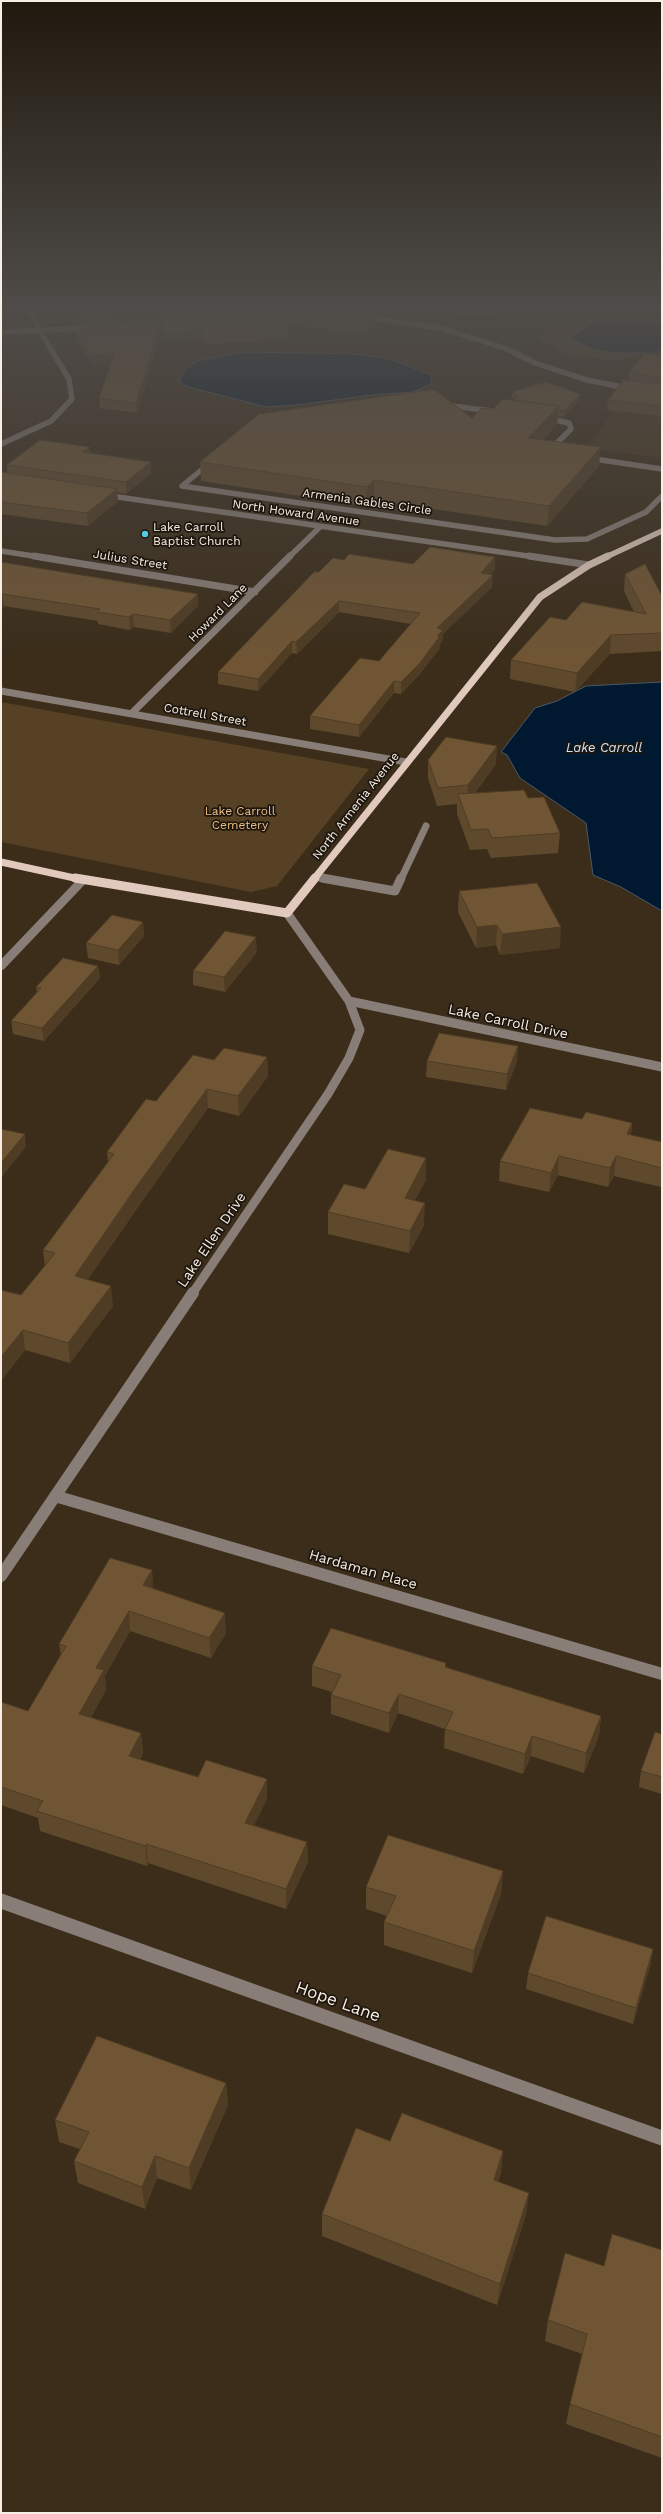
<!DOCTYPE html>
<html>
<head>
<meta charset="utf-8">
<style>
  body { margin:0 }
  #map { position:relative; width:663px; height:2514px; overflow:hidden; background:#3b2d1a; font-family:"Work Sans",sans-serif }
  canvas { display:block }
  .frame { position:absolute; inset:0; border:2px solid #f8eee3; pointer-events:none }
</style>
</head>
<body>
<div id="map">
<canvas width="663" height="2514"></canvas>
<div class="frame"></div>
</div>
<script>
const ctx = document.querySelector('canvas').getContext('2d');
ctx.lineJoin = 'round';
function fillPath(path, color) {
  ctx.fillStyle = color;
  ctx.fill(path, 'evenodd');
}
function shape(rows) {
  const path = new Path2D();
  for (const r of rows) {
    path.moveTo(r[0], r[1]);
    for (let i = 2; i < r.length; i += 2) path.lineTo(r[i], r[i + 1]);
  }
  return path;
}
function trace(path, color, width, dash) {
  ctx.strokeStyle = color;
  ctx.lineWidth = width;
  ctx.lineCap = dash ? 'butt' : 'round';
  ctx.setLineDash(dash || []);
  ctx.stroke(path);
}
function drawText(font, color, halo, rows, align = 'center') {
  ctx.font = font + ' "Work Sans",sans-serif';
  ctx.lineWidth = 3.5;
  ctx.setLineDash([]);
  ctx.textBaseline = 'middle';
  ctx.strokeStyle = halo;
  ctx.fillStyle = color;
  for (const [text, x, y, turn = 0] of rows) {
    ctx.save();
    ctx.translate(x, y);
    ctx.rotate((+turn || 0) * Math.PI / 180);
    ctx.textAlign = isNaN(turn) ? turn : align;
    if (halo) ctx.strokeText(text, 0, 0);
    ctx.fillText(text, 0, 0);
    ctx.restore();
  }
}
fillPath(shape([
  [630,391,662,395,662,458,586,448]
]), '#48351d');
fillPath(shape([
  [617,315,662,323,662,350,617,361,563,354,540,339,543,331,559,322,587,316],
  [1,702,369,769,277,886,251,892,1,842]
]), '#574125');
const water = shape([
  [608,320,662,323,662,350,649,353,616,353,592,349,569,338,591,324,608,320],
  [245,352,356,354,390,359,431,375,432,383,414,392,372,395,297,405,266,407,188,387,179,382,185,370,197,361,245,352],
  [662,682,662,911,621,887,593,875,586,823,520,778,507,755,501,752,535,708,557,701,586,686,662,682]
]);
fillPath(water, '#001931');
trace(water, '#4a5966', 1);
trace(shape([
  [363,317,441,328,507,349,535,363,587,380,632,389],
  [1,332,110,327,176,319],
  [444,405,492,411],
  [546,418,569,423,571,429,551,449,552,451],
  [1,444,51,421,72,399,69,379,40,331,29,307],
  [587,458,662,469],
  [211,462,182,486,555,540,587,539,646,512,662,496],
  [104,495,535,557],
  [1,551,40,557],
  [289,557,320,527]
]), '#887d77', 5.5);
trace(shape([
  [34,556,255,592],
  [529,556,589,565],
  [1,691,406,762],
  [132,713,290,556],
  [315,877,328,879],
  [401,879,426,826]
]), '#887d77', 7);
trace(shape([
  [322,878,395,891,401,878],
  [1,966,83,880],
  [349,1001,662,1067],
  [192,1294,328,1094,349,1058,360,1030,349,1001,287,913]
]), '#887d77', 9);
trace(shape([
  [55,1496,662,1674],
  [1,1576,193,1293]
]), '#887d77', 12);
trace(shape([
  [1,1901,662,2138]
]), '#887d77', 15);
trace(shape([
  [606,557,662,531]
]), '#e1cabd', 5.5);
trace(shape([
  [1,862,79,879],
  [314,879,540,597,589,565,608,556]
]), '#e1cabd', 7);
trace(shape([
  [75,878,287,913,315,878]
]), '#e1cabd', 9);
fillPath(shape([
  [68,307,111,307,115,312,115,320,124,325,161,321,162,331,137,413,100,408,99,398,111,363,93,365,77,342,76,332,85,331,84,324,79,324],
  [160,307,395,307,384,316,359,313,274,310,201,313,161,317],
  [401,307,504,307,491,318],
  [1,310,3,312,4,321,1,321],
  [376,315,375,324,363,334,291,325,286,339,263,338,262,341,207,344,203,337,163,341,161,317],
  [662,355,662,416,607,410,608,400,629,381,629,372],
  [512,392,580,394,579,400,564,417,558,416,557,424,543,440,599,466,547,526,374,500,367,506,201,481,200,462,472,418,514,400,515,400,512,398],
  [90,453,151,473,126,494,117,492,118,501,88,526,1,514,1,472,7,473,7,465],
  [344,560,495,569,489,575,492,587,443,634,442,641,440,644,440,648,419,675,401,694,394,693,359,737,310,729,310,716,379,661,411,624,339,612,297,654,292,653,258,691,218,684,218,672,319,572],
  [1,562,198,594,198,606,171,633,134,627,130,630,98,624,98,621,4,606,1,609],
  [625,574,662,596,662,651,610,654,575,692,510,679,511,660,566,620,634,612,624,591],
  [428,760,496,764,475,793,528,798,560,833,558,853,491,858,487,849,470,850,457,814,457,804,437,806,428,778],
  [459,891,560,948,500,955,496,945,476,948,458,912],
  [143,922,144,936,119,965,88,958,86,943],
  [257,952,225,992,193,985,193,971],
  [98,966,100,978,44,1041,13,1034,11,1021,37,993,36,987],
  [518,1046,517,1061,506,1090,426,1077,427,1061],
  [267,1057,268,1076,239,1116,208,1108,136,1210,88,1279,113,1306,70,1363,25,1350,1,1381,1,1290,21,1295,45,1266,43,1250,108,1162,107,1152,156,1101,214,1060],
  [582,1119,632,1123,631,1135,662,1142,662,1185,661,1187,614,1176,608,1187,558,1175,549,1192,499,1181,500,1161],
  [426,1180,415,1200,424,1225,409,1253,328,1234,328,1212,365,1189],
  [152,1570,153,1589,226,1633,211,1658,130,1631,105,1676,106,1690,91,1717,141,1733,143,1753,140,1760,198,1777,267,1779,267,1799,254,1825,307,1842,308,1862,286,1909,148,1863,147,1866,40,1831,38,1818,1,1805,1,1702,28,1711,61,1656,59,1644],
  [446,1663,446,1667,601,1716,599,1736,584,1773,531,1756,523,1774,444,1748,445,1729,398,1713,389,1733,331,1714,331,1695,332,1692,312,1686,312,1666],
  [662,1734,662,1794,639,1787,641,1771],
  [503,1871,501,1894,472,1973,384,1945,384,1922,387,1916,366,1909,366,1887],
  [653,1949,650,1966,633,2024,526,1989,528,1973],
  [226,2083,228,2105,191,2190,157,2178,145,2209,78,2183,74,2161,80,2149,59,2142,55,2120],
  [390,2141,503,2151,501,2173,498,2182,526,2215,497,2305,322,2236,322,2214],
  [662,2250,662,2458,566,2424,570,2404,582,2354,545,2341,548,2320,604,2266]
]), '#5f492d');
fillPath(shape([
  [176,307,201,307,201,313,161,317,161,308],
  [384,307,395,307,384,316],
  [495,307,504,307,491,318,491,309],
  [376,315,375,324,363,334,363,326],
  [291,317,291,325,286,339,286,331],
  [161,321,162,331,137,413,136,403],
  [202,329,203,337,163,341,163,333],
  [114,353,115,363,93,365,92,355],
  [580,394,579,400,564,417,564,411],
  [559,406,557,424,527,457,528,438],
  [90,447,91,458,83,452],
  [601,447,599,466,547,526,549,506],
  [151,462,151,473,126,494,126,482],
  [374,480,374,500,367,506,367,487],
  [117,489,118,501,88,526,87,513],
  [495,557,495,569,480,585,481,573],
  [493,575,492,587,443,634,442,641,440,644,440,648,419,675,401,694,401,682,437,628],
  [2,594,4,606,1,609,1,595],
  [198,594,198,606,171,633,170,620],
  [339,601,339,612,297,654,296,642],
  [133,614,134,627,130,630,129,617],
  [611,635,610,654,575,692,577,673],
  [292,641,292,653,258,691,258,679],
  [394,681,394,693,359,737,359,725],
  [497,746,496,764,467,804,468,785],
  [143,922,144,936,119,965,118,950],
  [497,925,496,945,476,948,477,927],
  [561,927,560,948,500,955,502,934],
  [256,937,257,952,225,992,224,977],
  [98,966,100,978,44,1041,42,1028],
  [518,1046,517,1061,506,1090,507,1074],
  [267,1057,268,1076,239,1116,238,1096],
  [207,1089,208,1108,136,1210,77,1295,75,1276,134,1190],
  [632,1123,630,1142,627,1134],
  [25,1134,26,1147,1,1178,1,1163],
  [559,1156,558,1175,549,1192,551,1173],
  [616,1156,614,1176,608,1187,610,1168],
  [426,1158,426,1180,404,1220,405,1198],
  [425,1203,424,1225,409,1253,410,1231],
  [111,1286,113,1306,70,1363,68,1343],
  [23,1330,25,1350,1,1381,1,1357],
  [152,1570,153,1590,143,1585],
  [129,1611,130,1631,105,1676,106,1690,82,1734,79,1714,96,1668],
  [225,1613,226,1633,211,1658,209,1638],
  [399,1694,398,1713,389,1733,389,1713],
  [601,1716,599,1736,584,1773,586,1753],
  [141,1733,143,1753,131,1776,129,1756],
  [532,1736,531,1756,523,1774,525,1754],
  [267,1779,267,1799,246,1842,245,1823],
  [307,1842,308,1862,286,1909,286,1889],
  [146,1844,148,1863,147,1866,145,1846],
  [503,1871,501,1894,472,1973,474,1951],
  [653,1949,650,1966,633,2024,636,2008],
  [226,2083,228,2105,191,2190,189,2168],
  [503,2151,501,2173,492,2201,494,2180],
  [155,2156,157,2178,145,2209,142,2187],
  [529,2193,526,2215,497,2305,500,2284]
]), '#4e3c24');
const building = shape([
  [74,307,111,307,115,312,79,314,74,307],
  [160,307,176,307,161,308,160,307],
  [470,307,495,307,491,309,470,307],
  [274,310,376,315,363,326,291,317,286,331,263,330,262,333,206,336,202,329,163,333,161,317,274,310],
  [120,320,124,325,161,321,136,403,99,398,114,353,92,355,76,332,89,330,84,322,120,320],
  [644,354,662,355,662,378,629,372,644,354],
  [623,380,662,384,662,406,608,400,623,380],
  [546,382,580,394,564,411,558,410,559,406,514,400,519,396,512,392,546,382],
  [428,390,435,390,472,418,482,408,493,409,503,399,559,406,528,438,601,447,549,506,374,480,367,487,200,462,259,414,428,390],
  [40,440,90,447,83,452,151,462,126,482,7,465,40,440],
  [1,472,117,489,87,513,1,502,1,472],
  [430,547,495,557,481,573,493,575,437,628,443,630,437,636,440,636,420,663,401,682,394,681,359,725,310,716,360,658,379,661,420,613,339,601,296,642,292,641,258,679,218,672,314,572,319,572,333,558,344,560,349,554,413,564,430,547],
  [1,562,198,594,170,620,133,614,129,617,97,612,100,609,2,594,1,595,1,562],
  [645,564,662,596,662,633,611,635,577,673,511,660,550,617,566,620,582,602,646,614,625,574,645,564],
  [446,737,497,746,468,785,438,788,428,760,446,737],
  [524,790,528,798,544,797,560,833,492,838,488,829,471,830,458,794,524,790],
  [537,883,561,927,502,934,497,925,477,927,459,891,537,883],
  [112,915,143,922,118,950,86,943,112,915],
  [225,931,256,937,224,977,193,971,225,931],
  [63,958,98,966,42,1028,11,1021,41,988,36,987,63,958],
  [439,1033,518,1046,507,1074,427,1061,439,1033],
  [224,1048,267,1057,238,1096,207,1089,134,1190,75,1276,111,1286,68,1343,23,1330,1,1357,1,1290,21,1295,55,1253,43,1250,114,1154,107,1152,146,1099,156,1101,193,1055,214,1060,224,1048],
  [530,1108,582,1119,586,1112,632,1123,627,1134,662,1142,662,1168,616,1156,610,1168,559,1156,551,1173,500,1161,530,1108],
  [1,1129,25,1134,1,1163,1,1129],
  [388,1149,426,1158,405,1198,425,1203,410,1231,328,1212,344,1184,365,1189,388,1149],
  [110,1558,152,1570,143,1585,225,1613,209,1638,129,1611,96,1668,104,1670,79,1714,141,1733,129,1756,198,1777,206,1760,267,1779,245,1823,307,1842,286,1889,146,1844,145,1846,37,1811,43,1801,1,1787,1,1702,28,1711,66,1646,59,1644,110,1558],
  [331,1628,446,1663,445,1667,601,1716,586,1753,532,1736,525,1754,445,1729,453,1712,399,1694,389,1713,331,1695,341,1675,312,1666,331,1628],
  [655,1732,662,1734,662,1777,641,1771,655,1732],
  [388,1835,503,1871,474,1951,384,1922,396,1896,366,1887,388,1835],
  [546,1916,653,1949,636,2008,528,1973,546,1916],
  [97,2036,226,2083,189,2168,155,2156,142,2187,74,2161,89,2132,55,2120,97,2036],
  [402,2113,503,2151,494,2180,529,2193,500,2284,322,2214,356,2128,390,2141,402,2113],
  [612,2234,662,2250,662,2437,570,2404,587,2334,548,2320,565,2253,604,2266,612,2234]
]);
fillPath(building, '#6f5534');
trace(building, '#4e3c24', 1);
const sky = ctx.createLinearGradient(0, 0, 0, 659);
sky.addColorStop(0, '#20190e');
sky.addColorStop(0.47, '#4f4c49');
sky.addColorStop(1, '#4f4c4900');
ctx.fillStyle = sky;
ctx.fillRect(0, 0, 663, 659);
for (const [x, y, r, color] of [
  [145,534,4,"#55cadf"]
]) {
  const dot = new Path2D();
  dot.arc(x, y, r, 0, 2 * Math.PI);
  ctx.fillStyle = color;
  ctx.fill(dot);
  trace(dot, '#1d160e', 1.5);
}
drawText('12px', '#f8eee3', '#1d160e', [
  ["Armenia Gables Circle",367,502,8],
  ["North Howard Avenue",296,513,8],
  ["Julius Street",130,560,9],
  ["Howard Lane",218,613,-45],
  ["Cottrell Street",205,715,10],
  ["North Armenia Avenue",356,806,-52]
]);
drawText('12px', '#f8eee3', '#1d160e', [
  ["Lake Carroll",153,527],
  ["Baptist Church",153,541]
], 'left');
drawText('12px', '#edbf87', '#1d160e', [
  ["Lake Carroll",240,811],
  ["Cemetery",240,825]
]);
drawText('italic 13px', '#d0e4f9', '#1d160e', [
  ["Lake Carroll",604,748]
]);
drawText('14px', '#f8eee3', '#1d160e', [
  ["Lake Carroll Drive",508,1022,12],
  ["Lake Ellen Drive",212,1240,-56],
  ["Hardaman Place",363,1570,16]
]);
drawText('17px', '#f8eee3', '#1d160e', [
  ["Hope Lane",338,2002,20]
]);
</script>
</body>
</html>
